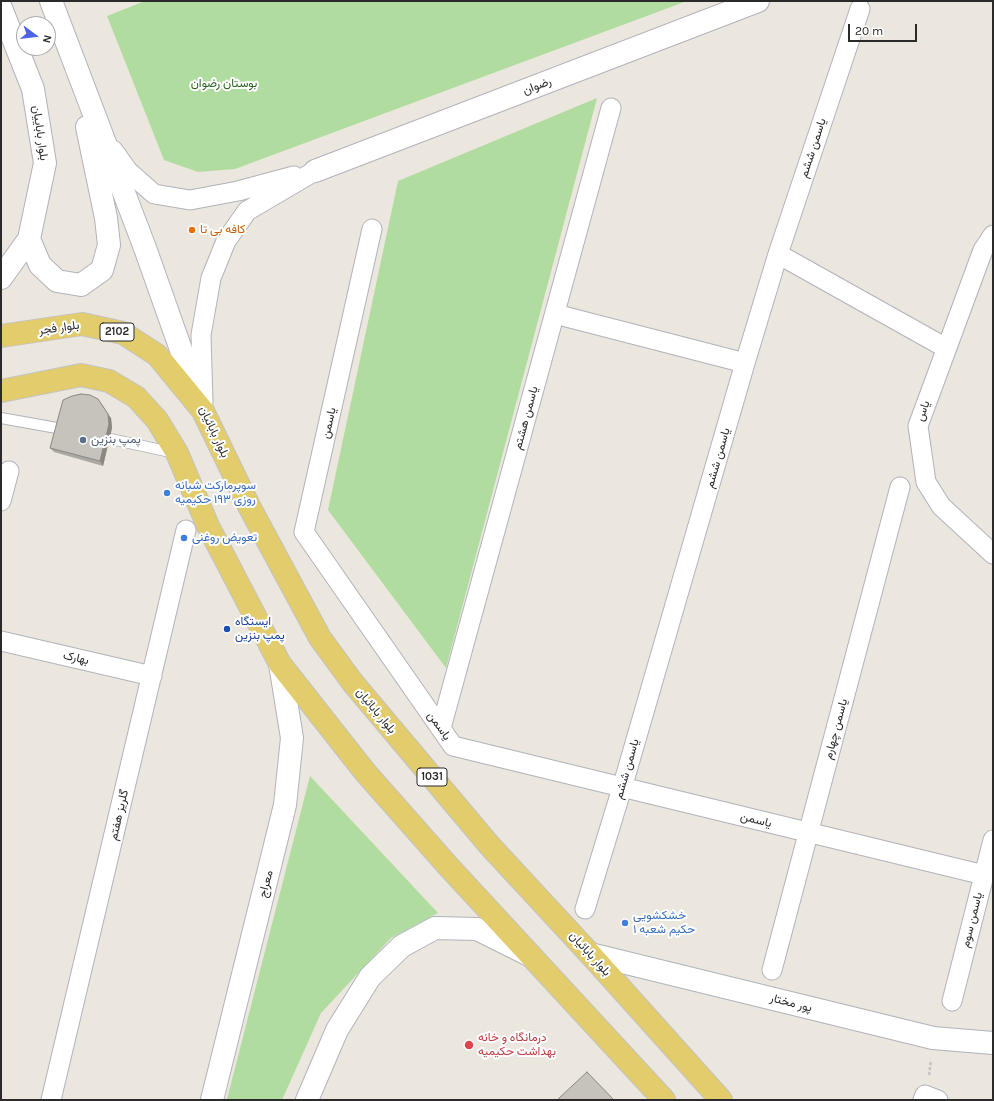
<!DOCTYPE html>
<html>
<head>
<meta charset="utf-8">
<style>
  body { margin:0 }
  #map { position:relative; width:994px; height:1101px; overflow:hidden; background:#ebe6de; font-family:Karla,sans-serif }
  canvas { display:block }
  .frame { position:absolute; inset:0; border:2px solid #2a2a2a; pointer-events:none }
  .north { position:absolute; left:16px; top:16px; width:40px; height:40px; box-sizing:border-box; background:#fff; border:1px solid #aaa; border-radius:50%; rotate:105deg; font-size:11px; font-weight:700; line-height:16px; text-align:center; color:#2a2a2a }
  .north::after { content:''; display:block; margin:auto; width:14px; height:18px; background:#4e64e7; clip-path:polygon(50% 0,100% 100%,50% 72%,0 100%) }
  .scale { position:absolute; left:848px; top:24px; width:69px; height:18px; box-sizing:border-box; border:2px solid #2a2a2a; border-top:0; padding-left:5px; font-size:12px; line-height:14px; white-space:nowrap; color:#2a2a2a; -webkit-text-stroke:3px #fff; paint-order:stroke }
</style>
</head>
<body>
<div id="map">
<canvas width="994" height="1101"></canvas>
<div class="frame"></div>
<div class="north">N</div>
<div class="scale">20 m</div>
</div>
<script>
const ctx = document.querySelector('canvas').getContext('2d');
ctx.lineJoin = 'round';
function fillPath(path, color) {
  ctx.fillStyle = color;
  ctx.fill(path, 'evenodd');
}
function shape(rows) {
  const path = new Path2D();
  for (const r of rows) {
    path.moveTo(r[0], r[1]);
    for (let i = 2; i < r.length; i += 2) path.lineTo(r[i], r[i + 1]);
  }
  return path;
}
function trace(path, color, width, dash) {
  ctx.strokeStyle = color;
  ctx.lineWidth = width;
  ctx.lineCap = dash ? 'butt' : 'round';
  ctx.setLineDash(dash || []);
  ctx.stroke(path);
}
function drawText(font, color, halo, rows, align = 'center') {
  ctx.font = font + ' Karla,Vazirmatn,sans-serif';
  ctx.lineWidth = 4;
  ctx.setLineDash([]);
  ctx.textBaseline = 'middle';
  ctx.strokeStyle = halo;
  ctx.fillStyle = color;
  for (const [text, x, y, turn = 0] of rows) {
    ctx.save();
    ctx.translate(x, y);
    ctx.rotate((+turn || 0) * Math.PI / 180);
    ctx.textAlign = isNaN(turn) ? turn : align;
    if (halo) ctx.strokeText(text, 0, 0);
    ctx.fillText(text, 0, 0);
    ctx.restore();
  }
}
fillPath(shape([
  [145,1,687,1,235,169,198,172,164,160,107,16],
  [597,98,446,668,328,510,398,181],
  [310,776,438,913,391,938,321,1013,282,1100,232,1100,227,1099]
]), '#b1dca0');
const service = shape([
  [1,418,68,430],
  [97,436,175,453]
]);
const minor = shape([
  [113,150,128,171,154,194,190,200,238,191,294,176],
  [372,229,304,532,453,746,984,875],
  [993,235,983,250,918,426,926,482,941,506,993,554],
  [778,254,946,348],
  [555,314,745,363],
  [203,402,201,335,211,278,226,241,247,211,315,171],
  [1,501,9,471],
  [1,641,152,676],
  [441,728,611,108],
  [585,909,622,788,745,363,778,254,860,9],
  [772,970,900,487],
  [952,1001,993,840],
  [51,1100,186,530],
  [923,1100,925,1095,938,1100]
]);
const secondary = shape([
  [51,1,145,248,202,409],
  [1,8,33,89,45,163,29,239,1,278],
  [315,171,758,1],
  [29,239,40,265,57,281,81,285,102,270,109,245,106,218,87,127],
  [590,954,933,1038,993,1043],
  [212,1100,285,805,292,738,280,664],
  [307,1100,337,1030,370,977,402,946,435,928,477,929,531,956]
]);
const primary = shape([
  [1,336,82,324,123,333,157,355,203,411,250,508,320,638,353,683,490,846,590,954,721,1100],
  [1,391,81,375,109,381,136,397,157,420,177,453,208,526,280,664,365,772,448,866,664,1100]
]);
trace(service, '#b1b3bc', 12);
trace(minor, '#b1b3bc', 21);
trace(secondary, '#b1b3bc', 24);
trace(primary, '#c3c3c3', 24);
trace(shape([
  [929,1075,931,1060]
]), '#c3c3c3', 2.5, [3, 2]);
trace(service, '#fff', 10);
trace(minor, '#fff', 19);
trace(secondary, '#fff', 22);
trace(primary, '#e2cc6b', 22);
fillPath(shape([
  [111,418,112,428,103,466,54,452,50,448]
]), '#aaa8a3');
fillPath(shape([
  [98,399,111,418,112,428,103,466,100,461]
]), '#8b8884');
const building = shape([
  [81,394,90,395,98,399,108,414,109,424,100,461,50,448,63,400,72,396,81,394],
  [587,1072,614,1100,557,1100,587,1072]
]);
fillPath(building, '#c6c3bd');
trace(building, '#8b8884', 1);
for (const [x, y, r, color] of [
  [192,230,4,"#e8710a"],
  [83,440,4,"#5c6f8a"],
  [167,493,4,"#3f7fe0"],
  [184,538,4,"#3f7fe0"],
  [227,629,4,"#1a4fb4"],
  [625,923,4,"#3f7fe0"],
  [469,1045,5,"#e0444e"]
]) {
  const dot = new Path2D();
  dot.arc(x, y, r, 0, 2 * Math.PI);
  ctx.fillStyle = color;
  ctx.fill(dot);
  trace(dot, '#fff', 1.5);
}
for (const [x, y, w] of [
  [117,332,34],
  [432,777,30]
]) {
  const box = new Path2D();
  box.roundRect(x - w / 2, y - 9, w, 18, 3);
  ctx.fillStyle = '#fff';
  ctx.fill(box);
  trace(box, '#2a2a2a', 1);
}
drawText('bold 11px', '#2a2a2a', null, [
  ["2102",117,332],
  ["1031",432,777]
]);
drawText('12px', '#2c6021', '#fff', [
  ["بوستان رضوان",224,84]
]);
drawText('12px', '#2a2a2a', '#fff', [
  ["رضوان",537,86,-21],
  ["بلوار باباییان",40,133,82],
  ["یاسمن ششم",813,148,-72],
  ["بلوار فجر",59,328,-8],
  ["یاس",923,411,-71],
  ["یاسمن هشتم",526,418,-75],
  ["یاسمن",329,423,-77],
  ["بلوار بابائیان",214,432,65],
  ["یاسمن ششم",718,458,-74],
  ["بهارک",76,658,13],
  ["بلوار بابائیان",376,711,50],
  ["یاسمن",439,726,55],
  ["یاسمن چهارم",836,729,-75],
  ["یاسمن ششم",627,769,-74],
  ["گلریز هفتم",119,815,-77],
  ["یاسمن",756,820,14],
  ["معراج",266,884,-76],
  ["یاسمن سوم",972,920,-76],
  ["بلوار بابائیان",590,954,48],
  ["پور مختار",791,1003,14]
]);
drawText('12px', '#c56008', '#fff', [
  ["کافه بی تا",200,230]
], 'left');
drawText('12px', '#4e5e75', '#fff', [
  ["پمپ بنزین",91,440]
], 'left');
drawText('12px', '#366cbe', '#fff', [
  ["سوپرمارکت شبانه",175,486],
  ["روزی ۱۹۳ حکیمیه",175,500],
  ["تعویض روغنی",192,538],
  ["خشکشویی",633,916],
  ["حکیم شعبه ۱",633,930]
], 'left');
drawText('12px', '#164399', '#fff', [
  ["ایستگاه",235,622],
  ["پمپ بنزین",235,636]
], 'left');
drawText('12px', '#be3a42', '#fff', [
  ["درمانگاه و خانه",478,1038],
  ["بهداشت حکیمیه",478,1052]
], 'left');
</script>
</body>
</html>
